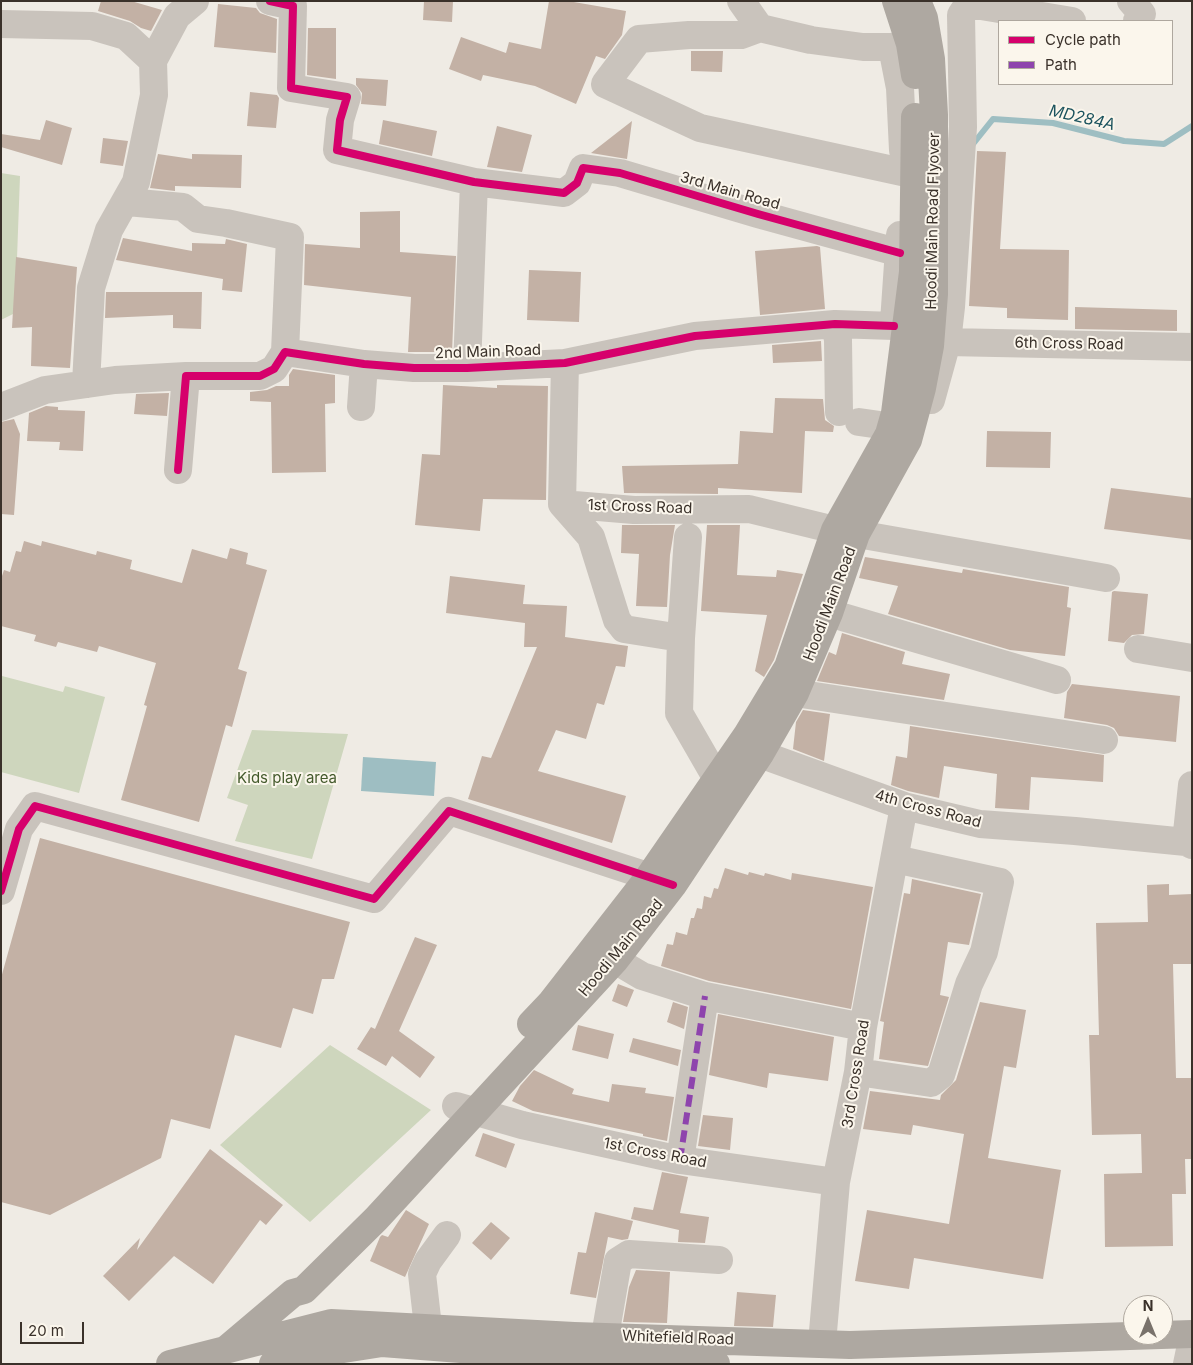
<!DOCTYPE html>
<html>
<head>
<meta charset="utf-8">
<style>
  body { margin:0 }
  #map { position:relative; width:1193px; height:1365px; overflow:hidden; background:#efebe4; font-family:Inter,sans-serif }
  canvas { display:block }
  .frame { position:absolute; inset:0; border:2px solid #3a312a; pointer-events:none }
  .legend { position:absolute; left:998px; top:20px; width:175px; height:65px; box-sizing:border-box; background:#fbf6ec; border:1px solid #aea79e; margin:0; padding:6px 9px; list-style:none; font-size:15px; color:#3a312a }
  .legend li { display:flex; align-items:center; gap:10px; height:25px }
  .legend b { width:25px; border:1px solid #aea79e }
  .north { position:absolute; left:1123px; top:1295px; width:50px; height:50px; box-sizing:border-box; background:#fbf6ec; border:1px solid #aea79e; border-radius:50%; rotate:0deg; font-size:14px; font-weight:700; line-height:20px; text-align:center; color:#3a312a }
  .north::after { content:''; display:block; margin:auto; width:18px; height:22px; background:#79726b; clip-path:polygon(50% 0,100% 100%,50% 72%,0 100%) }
  .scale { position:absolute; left:20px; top:1322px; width:64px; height:22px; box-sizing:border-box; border:2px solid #3a312a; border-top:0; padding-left:6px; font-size:15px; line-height:18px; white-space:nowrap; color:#3a312a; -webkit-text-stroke:4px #fbf6ec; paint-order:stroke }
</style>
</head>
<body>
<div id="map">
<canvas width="1193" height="1365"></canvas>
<div class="frame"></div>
<ul class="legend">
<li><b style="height:6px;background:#d6006c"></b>Cycle path</li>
<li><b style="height:6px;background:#8e44ad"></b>Path</li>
</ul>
<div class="north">N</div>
<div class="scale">20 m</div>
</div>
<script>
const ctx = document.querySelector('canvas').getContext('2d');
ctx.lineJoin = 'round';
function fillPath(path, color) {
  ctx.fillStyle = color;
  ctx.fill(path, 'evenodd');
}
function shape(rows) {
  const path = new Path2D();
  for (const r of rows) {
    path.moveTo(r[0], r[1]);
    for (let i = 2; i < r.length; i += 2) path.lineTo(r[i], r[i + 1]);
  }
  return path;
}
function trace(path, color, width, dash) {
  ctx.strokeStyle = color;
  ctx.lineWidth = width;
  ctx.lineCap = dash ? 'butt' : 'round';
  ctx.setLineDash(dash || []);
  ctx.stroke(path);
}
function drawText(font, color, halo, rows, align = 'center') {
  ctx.font = font + ' Inter,sans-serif';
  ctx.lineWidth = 4;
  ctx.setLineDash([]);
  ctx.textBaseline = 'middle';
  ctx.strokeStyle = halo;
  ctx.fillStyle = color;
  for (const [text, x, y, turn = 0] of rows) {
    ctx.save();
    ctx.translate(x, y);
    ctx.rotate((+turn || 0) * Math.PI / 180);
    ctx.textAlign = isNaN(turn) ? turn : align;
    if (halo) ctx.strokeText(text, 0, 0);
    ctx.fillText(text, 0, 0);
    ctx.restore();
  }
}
fillPath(shape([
  [1,173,20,176,15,313,1,320],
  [1192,210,1192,333,1190,333],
  [2,676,63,692,65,686,105,697,79,793,1,772],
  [252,730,348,734,312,859,235,841,248,805,227,798],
  [330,1045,431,1110,310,1222,220,1145]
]), '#ced6bd');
fillPath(shape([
  [363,757,436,762,434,796,361,791]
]), '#9ebec2');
trace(shape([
  [973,144,993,119,1053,123,1124,141,1164,144,1192,126]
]), '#9ebec2', 6);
fillPath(shape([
  [101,1,131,1,162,10,151,31,141,28,130,21,98,11],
  [424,1,453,1,452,22,423,20],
  [549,1,568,1,626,11,622,35,605,59,596,56,576,104,535,86,483,75,481,81,449,69,461,37,506,53,509,42,541,49],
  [218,4,256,8,260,13,277,19,276,53,214,47],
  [308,28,336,28,336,79,307,75],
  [691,51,723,51,722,72,691,71],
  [356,78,388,80,386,106,361,104,362,93,356,85],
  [250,92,277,95,279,98,276,128,247,126],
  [46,120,72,128,62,165,1,147,1,134,40,140],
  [383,120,437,131,432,156,379,144],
  [632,121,627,159,591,153],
  [497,126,532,135,522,172,487,167],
  [103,138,128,141,123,166,100,163],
  [977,151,1006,152,1000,249,1069,250,1068,320,1007,318,1007,308,969,306],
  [158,154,192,159,192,154,242,155,241,188,175,186,175,191,150,188],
  [400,211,400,252,456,256,452,352,408,352,411,297,304,285,305,244,360,248,360,212],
  [123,238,192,251,192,243,225,244,226,239,247,244,242,292,222,290,223,279,116,260],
  [817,246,820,247,825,309,760,315,755,251],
  [16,257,77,267,70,368,31,366,32,327,12,328],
  [529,270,581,272,579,322,527,320],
  [106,292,202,292,201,329,173,328,173,315,105,318],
  [1075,307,1177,310,1177,331,1075,329],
  [821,341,822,361,773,363,772,345],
  [293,369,335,375,335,403,325,404,326,472,272,473,271,402,250,401,250,392,267,390,276,386,289,386,289,375],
  [443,385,497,388,497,385,548,386,546,500,483,499,480,531,415,525,422,454,440,455],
  [169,393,167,416,134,414,136,394],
  [775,398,823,399,825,420,834,426,833,432,805,431,802,493,718,488,718,494,624,493,622,466,738,464,740,431,773,433],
  [46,406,58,407,58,410,85,411,83,451,59,450,60,442,27,441,29,413],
  [14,419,20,434,14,515,1,514,1,422],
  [987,431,1051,432,1050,468,986,467],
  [1111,488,1192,498,1192,540,1104,529],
  [622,525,675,525,670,555,667,607,636,606,639,554,621,553],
  [707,525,740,525,737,575,776,577,777,570,803,574,774,660,764,677,755,671,767,615,701,611],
  [24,541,41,546,42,541,96,555,97,551,132,560,130,569,182,583,192,549,227,559,230,548,248,553,246,564,267,570,238,669,247,672,232,727,226,725,199,822,121,800,147,706,144,705,156,663,99,646,97,652,58,642,56,647,34,641,36,635,1,626,1,579,4,570,10,572,16,551,21,552],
  [865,557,962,573,963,569,1069,587,1067,607,1071,608,1065,656,1010,650,888,614,898,586,859,578],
  [450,576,525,585,523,604,567,606,565,637,628,646,625,667,616,666,604,705,597,703,586,739,556,730,538,771,626,796,612,843,468,799,482,756,491,758,537,647,524,647,525,623,446,613],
  [1114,591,1148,594,1144,634,1132,635,1124,643,1108,641,1112,592],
  [842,633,905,652,902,664,950,674,944,700,817,681,829,652,836,655],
  [1072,684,1180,696,1176,742,1119,736,1114,728,1107,725,1064,718,1067,692],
  [803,710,830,714,824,761,793,749,796,722],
  [910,726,1104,755,1103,782,1031,777,1029,810,995,808,997,774,944,766,939,798,908,791,891,785,896,756,907,758],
  [40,838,350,922,334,979,322,979,313,1014,293,1008,281,1048,235,1035,210,1129,171,1119,161,1158,50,1215,1,1202,1,978],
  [725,868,748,875,749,872,764,876,765,873,791,880,792,873,873,887,851,1009,709,981,661,966,667,944,673,945,676,932,687,935,691,918,694,918,697,908,702,909,704,896,711,898,714,888,718,889],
  [912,879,981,894,969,945,948,942,940,995,949,997,928,1066,879,1059,884,1022,880,1021,904,893,910,894],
  [1169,884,1169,895,1192,894,1192,964,1173,964,1176,1078,1192,1078,1192,1159,1185,1159,1186,1194,1172,1194,1173,1246,1105,1247,1104,1174,1142,1173,1141,1134,1092,1135,1089,1035,1099,1035,1096,923,1148,922,1147,885],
  [415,937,437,945,399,1031,435,1057,420,1078,392,1056,386,1066,357,1049,371,1027,375,1029],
  [618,984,634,990,627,1007,612,1001],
  [673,1002,688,1007,684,1029,667,1022],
  [980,1002,1026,1010,1016,1068,1004,1066,988,1158,1061,1170,1043,1279,914,1258,909,1289,855,1281,867,1210,949,1224,964,1134,913,1125,911,1135,863,1129,870,1091,940,1100,941,1095,956,1080],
  [718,1014,834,1037,828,1081,769,1073,767,1088,709,1075],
  [578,1025,614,1034,608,1059,572,1050],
  [633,1038,681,1050,678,1066,629,1052],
  [534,1070,574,1089,572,1094,609,1102,612,1084,646,1088,645,1093,674,1097,667,1141,643,1136,643,1134,533,1111,512,1101,520,1086],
  [703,1115,733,1118,730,1150,698,1146],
  [483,1133,515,1144,506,1168,475,1156],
  [210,1149,283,1205,266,1225,260,1220,213,1284,174,1256,129,1301,103,1276,140,1238,137,1250],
  [662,1172,688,1177,680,1213,709,1217,705,1243,678,1242,679,1230,631,1219,634,1207,653,1210],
  [406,1210,429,1224,405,1277,370,1261,380,1237,382,1235,388,1237],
  [595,1212,633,1221,628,1239,622,1240,608,1237,596,1298,570,1294,578,1252,586,1253],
  [491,1222,510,1238,491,1260,472,1243],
  [636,1270,670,1272,667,1323,623,1322,629,1287],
  [737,1292,776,1295,773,1327,734,1326]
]), '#c3b1a5');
trace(shape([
  [270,1,293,6,291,88,347,97,340,120,337,150,474,182,564,193,577,183,583,168,620,173,758,214,900,253],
  [741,1,760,28,811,40,863,47,892,47,911,43],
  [1131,1,1142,14,1137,21],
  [1,24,92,26,126,36,153,61],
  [760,28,741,35,689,35,639,39,605,84,700,128,902,172],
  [892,47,900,88,903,150],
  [127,202,183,207,198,219,226,223,290,237,285,352],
  [894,322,900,235],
  [835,324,838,340,839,412],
  [947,342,1192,347],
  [565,363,562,504,634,510,749,509,835,530,1106,578],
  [467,368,474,182],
  [86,384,91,288,109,230,136,182,154,95,153,61,177,16,195,1],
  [931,400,947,342,951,307,963,127,961,15,967,6,981,6,1072,21],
  [1,407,45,390,115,380,186,376],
  [361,407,364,364],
  [859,422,887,426],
  [178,470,186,376,260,376,274,369,285,352,364,364,414,368,467,368,565,363,695,336,835,324,894,326],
  [562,504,591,537,617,620,624,629,681,638],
  [688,537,681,638,679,713,717,779],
  [829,613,1057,680],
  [1138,649,1192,658],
  [795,693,1104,740],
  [760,754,904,806,980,824,1075,831,1186,842,1192,845],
  [1186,842,1192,785],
  [1,891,19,829,35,806,374,899,449,811,672,884],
  [615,960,642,976,705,996,863,1027],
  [858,1072,931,1083,941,1075,969,984,984,952,1000,882,895,859],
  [456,1106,522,1125,680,1160,836,1182],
  [680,1160,705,996],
  [428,1327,422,1274,428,1261,447,1235],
  [605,1336,618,1261,629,1254,719,1260],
  [822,1343,836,1182,858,1072,863,1027,904,806],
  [1187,1364,1192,1340]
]), '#c9c3bc', 28);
trace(shape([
  [896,1,910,44,915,75],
  [531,1024,550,1004,649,877,747,735,788,667,835,530,889,434,895,413,913,272,915,117],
  [170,1364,331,1323,574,1336,850,1345,1192,1334],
  [202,1364,228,1348,293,1293,304,1290,376,1219,615,960,673,885,760,754,795,693,829,613,856,534,908,440,922,388,930,346,934,294,934,115,931,59,924,18,917,1],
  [273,1364,298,1356,382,1343,552,1356,716,1364]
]), '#aea8a1', 28);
trace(shape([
  [680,1160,705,996]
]), '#8e44ad', 6, [12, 6]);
trace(shape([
  [270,1,293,6,291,88,347,97,340,120,337,150,474,182,564,193,577,183,583,168,620,173,758,214,900,253],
  [178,470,186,376,260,376,274,369,285,352,364,364,414,368,467,368,565,363,695,336,835,324,894,326],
  [1,891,19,829,35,806,374,899,449,811,673,885]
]), '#d6006c', 8);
drawText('15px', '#3a312a', '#fbf6ec', [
  ["3rd Main Road",730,191,16],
  ["Hoodi Main Road Flyover",933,221,-89],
  ["6th Cross Road",1069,344,1],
  ["2nd Main Road",488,352,-2],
  ["1st Cross Road",640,507,2],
  ["Hoodi Main Road",830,604,-69],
  ["4th Cross Road",928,809,15],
  ["Hoodi Main Road",621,948,-50],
  ["3rd Cross Road",856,1074,-81],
  ["1st Cross Road",655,1153,11],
  ["Whitefield Road",678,1338,2]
]);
drawText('15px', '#445a2c', '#fbf6ec', [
  ["Kids play area",287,778]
]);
drawText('italic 16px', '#1c535e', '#fbf6ec', [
  ["MD284A",1082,118,13]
]);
</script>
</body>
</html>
